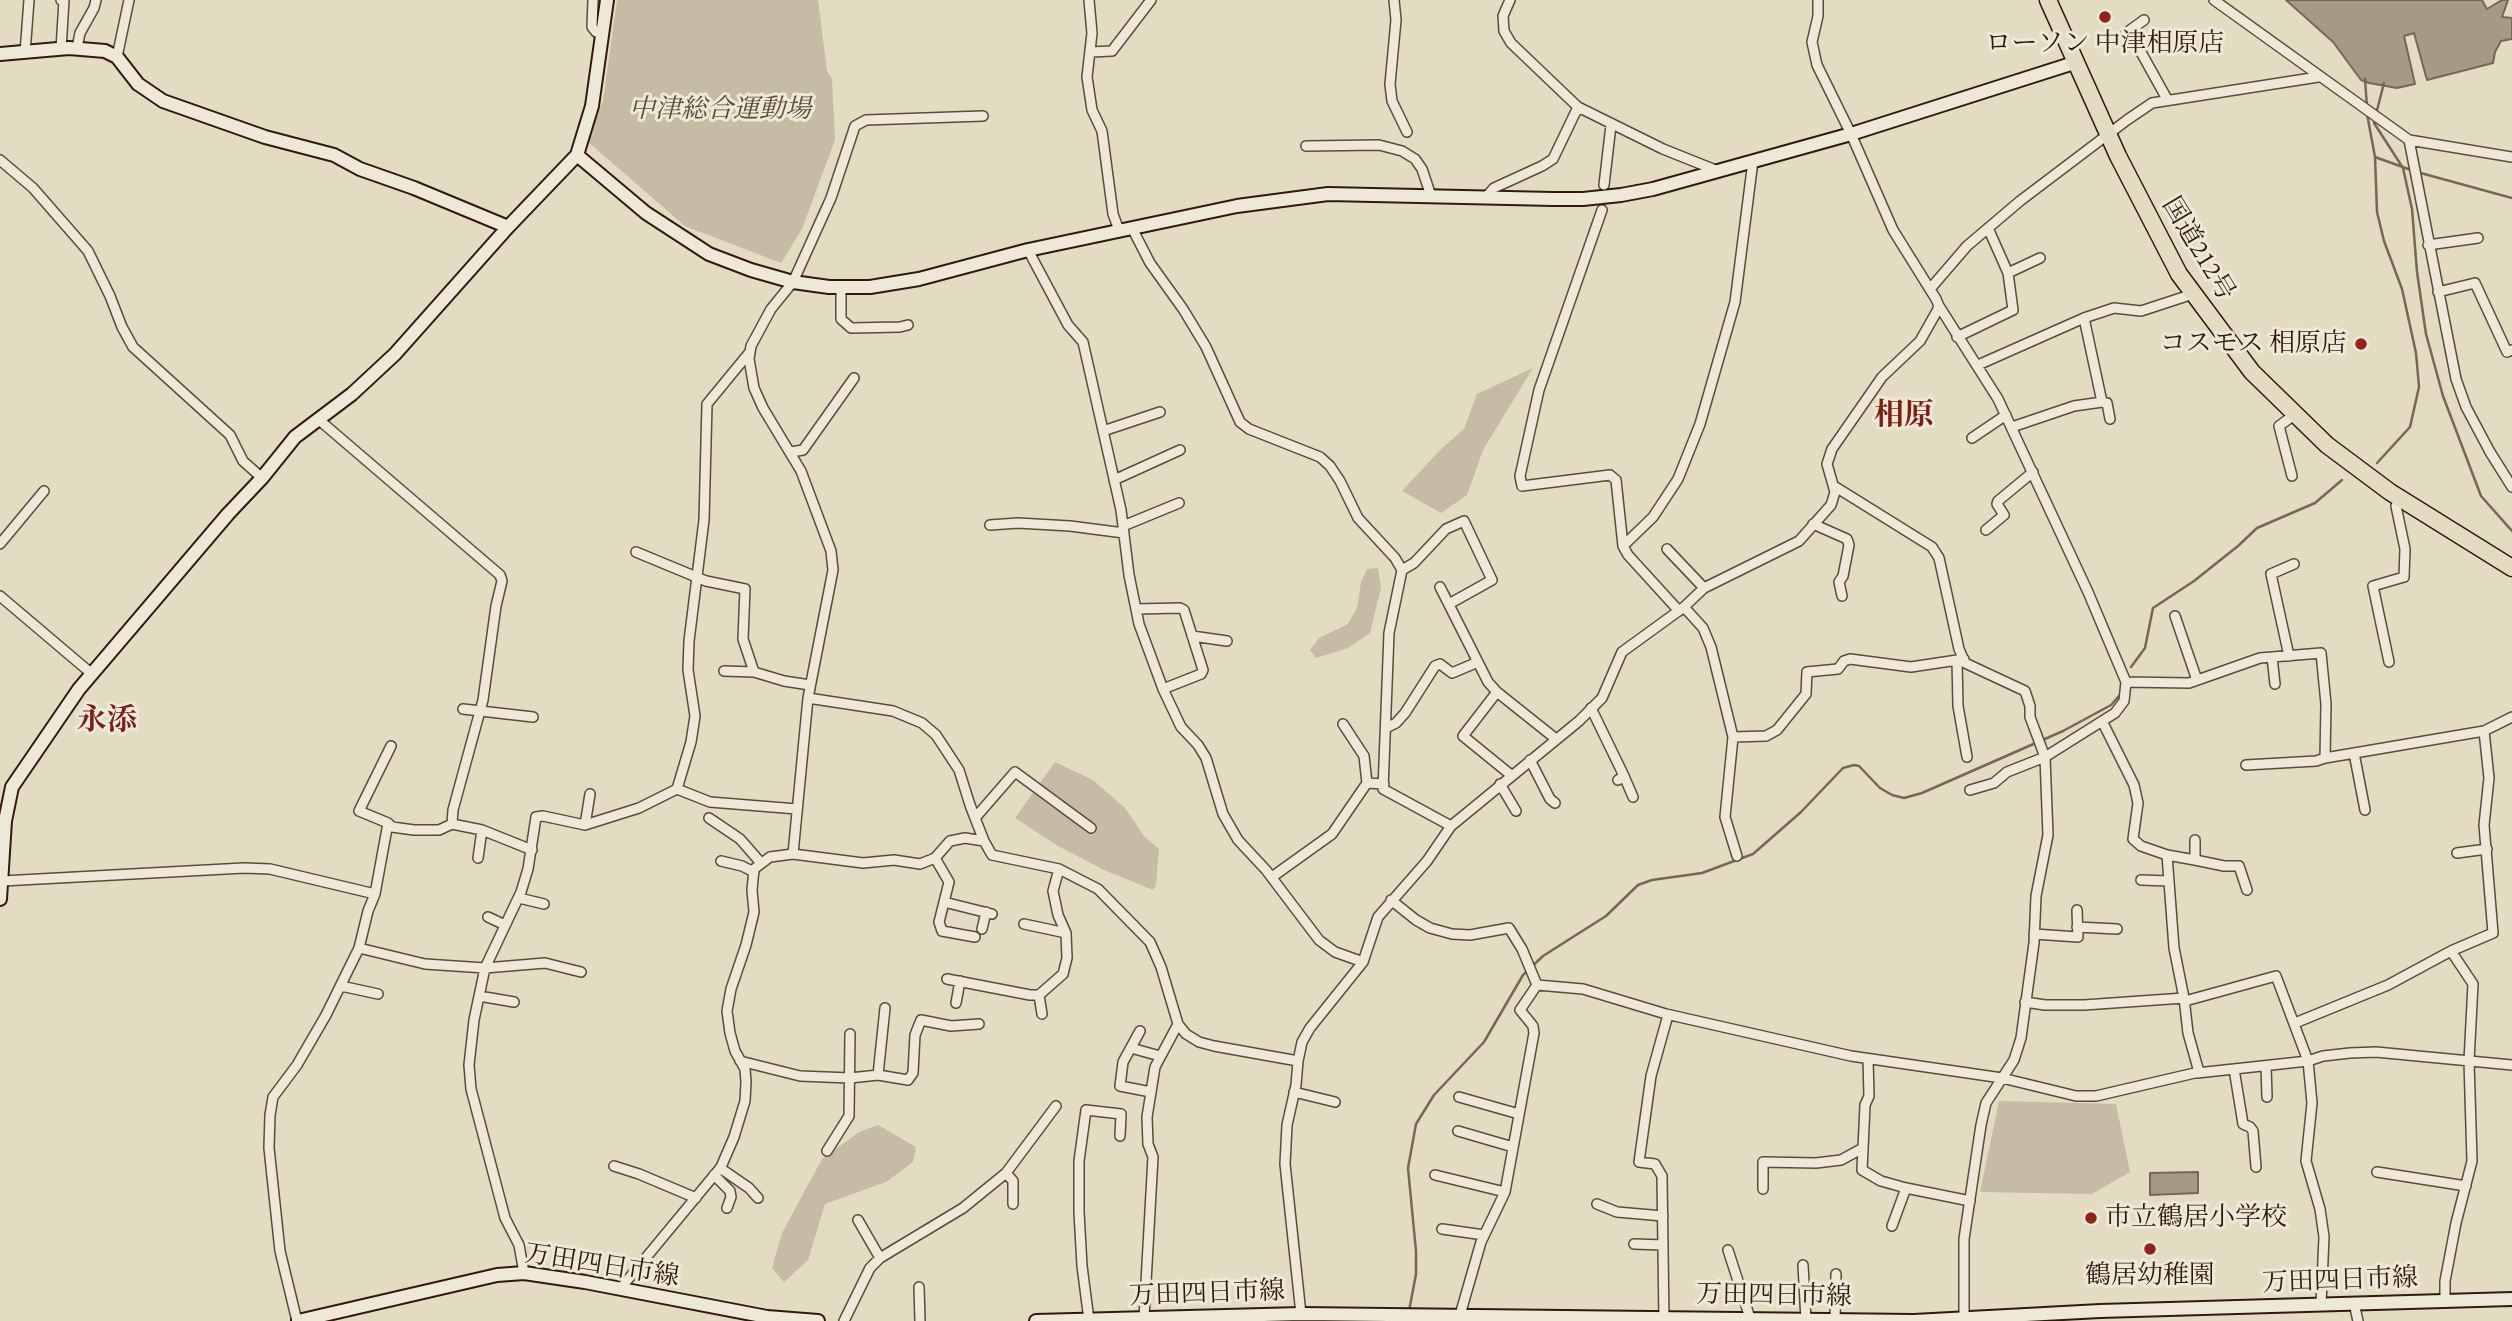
<!DOCTYPE html>
<html>
<head>
<meta charset="utf-8">
<style>
  body { margin:0 }
  canvas { display:block; background:#e4dcc2 }
</style>
</head>
<body>
<canvas width="2512" height="1321"></canvas>
<script>
const ctx = document.querySelector('canvas').getContext('2d');
ctx.lineJoin = 'round';
function fillPath(path, color) {
  ctx.fillStyle = color;
  ctx.fill(path, 'evenodd');
}
function shape(rows) {
  const path = new Path2D();
  for (const r of rows) {
    path.moveTo(r[0], r[1]);
    for (let i = 2; i < r.length; i += 2) path.lineTo(r[i], r[i + 1]);
  }
  return path;
}
function trace(path, color, width, dash) {
  ctx.strokeStyle = color;
  ctx.lineWidth = width;
  ctx.lineCap = dash ? 'butt' : 'round';
  ctx.setLineDash(dash || []);
  ctx.stroke(path);
}
function drawText(font, color, halo, rows, align = 'center') {
  ctx.font = font + ' "EB Garamond","Noto Serif JP",serif';
  ctx.lineWidth = 6;
  ctx.setLineDash([]);
  ctx.textBaseline = 'middle';
  ctx.strokeStyle = halo;
  ctx.fillStyle = color;
  for (const [text, x, y, turn = 0] of rows) {
    ctx.save();
    ctx.translate(x, y);
    ctx.rotate((+turn || 0) * Math.PI / 180);
    ctx.textAlign = isNaN(turn) ? turn : align;
    if (halo) ctx.strokeText(text, 0, 0);
    ctx.fillText(text, 0, 0);
    ctx.restore();
  }
}
fillPath(shape([
  [617,0,818,0,827,71,832,79,835,140,802,229,781,263,685,226,587,141,603,101],
  [1533,368,1483,450,1467,495,1441,513,1402,491,1442,448,1464,429,1477,394],
  [1378,568,1381,588,1370,633,1348,648,1316,658,1310,650,1319,638,1348,624,1357,608,1361,582,1367,569],
  [1055,762,1093,780,1125,808,1144,836,1159,849,1156,885,1153,890,1104,870,1058,846,1015,818],
  [1999,1101,2116,1104,2130,1172,2092,1194,1980,1192],
  [878,1125,916,1147,913,1162,886,1182,825,1204,808,1260,784,1282,772,1268,782,1233,822,1159,859,1132]
]), '#c6bba4');
const water = shape([
  [2286,0,2482,0,2487,9,2502,0,2508,0,2502,17,2512,18,2512,39,2501,41,2495,52,2493,63,2427,80,2414,33,2404,36,2415,84,2397,88,2369,83,2361,80,2333,42,2286,0],
  [2198,1172,2198,1193,2150,1195,2150,1173,2198,1172]
]);
fillPath(water, '#a79a85');
trace(water, '#786656', 2);
trace(shape([
  [2365,79,2367,107],
  [2367,114,2375,157,2377,212,2384,241,2402,289,2416,353,2419,387,2410,427,2377,463],
  [2376,114,2384,83],
  [2375,121,2374,123,2403,168,2412,209,2417,272,2426,334,2443,396,2481,496,2512,531],
  [2375,157,2411,170],
  [2417,172,2512,198],
  [2131,667,2145,648,2153,608,2194,581,2238,546,2257,528,2315,503,2342,480],
  [1409,1311,1416,1274,1416,1251,1408,1168,1416,1124,1434,1095,1484,1042,1523,975,1543,956,1606,916,1638,885,1652,880,1702,873,1753,854,1801,812,1843,768,1854,765,1859,766,1880,788,1892,795,1904,798,1922,793,2063,731,2111,705,2119,696]
]), '#786656', 2.5);
const street = shape([
  [593,0,592,27,596,32,603,33],
  [1089,0,1092,33,1087,77,1092,110,1102,131,1113,214,1119,230],
  [1394,0,1396,20,1390,84,1392,101,1407,132],
  [1510,0,1503,16,1504,31,1511,43,1578,107,1663,149,1718,171],
  [2214,0,2409,140,2512,157],
  [2144,20,2126,33,2142,54,2167,99],
  [77,48,80,33,94,8,96,0],
  [61,49,64,0,61,0],
  [1091,52,1112,51,1151,0],
  [25,53,29,0],
  [117,57,129,0],
  [2409,140,2456,379,2466,407,2490,452,2512,487],
  [1306,146,1379,145,1402,151,1415,159,1422,169,1431,196],
  [0,160,33,188,88,251,110,296,122,327,133,347,230,435,243,461,262,478],
  [1604,185,1611,125],
  [1485,198,1494,188,1542,166,1553,159,1578,107],
  [1602,210,1539,390,1520,476,1522,486,1610,475,1616,480,1623,546],
  [1132,228,1150,263,1183,309,1206,347,1240,422,1249,429,1320,457,1330,466,1340,481,1358,518,1395,558,1402,570,1389,633,1383,789,1451,826],
  [1988,228,2008,273,2040,258],
  [2428,245,2478,238],
  [1028,250,1068,325,1083,342,1121,510,1129,575,1139,624,1163,689,1181,727,1198,745,1206,758,1223,814,1238,840,1266,870,1319,940,1335,952,1363,962],
  [841,287,841,319,851,328,900,327,908,325],
  [1930,289,1967,246,2020,201,2127,120,2152,103,2318,77],
  [2438,292,2475,283,2507,352,2512,350],
  [1939,306,1998,399,2088,592,2126,682,2124,701,2115,713,2045,757,2048,835,2036,896,2034,943,2021,1038,2014,1060,1986,1103,1981,1125,1964,1239,1964,1321],
  [2084,318,2114,308,2141,311,2193,294],
  [1957,337,2013,310,2008,273],
  [1978,365,2084,318,2102,402],
  [318,419,500,575,502,581,496,606,483,700,453,810,452,824,439,830,414,830,392,827,388,823],
  [2012,427,2074,406,2102,402,2107,403,2110,419],
  [1103,431,1160,412],
  [1972,438,2006,415],
  [791,452,803,450,854,378],
  [2292,476,2279,426,2294,415],
  [1114,480,1180,450],
  [1834,486,1932,547,1939,558,1959,649,1965,663,2025,691,2030,706,2030,717,2045,757,2007,772,1994,783,1970,790],
  [1813,524,1847,539,1849,545,1843,576,1839,582,1842,596],
  [990,525,1018,523,1070,526,1124,533],
  [1123,526,1179,503],
  [1986,530,2004,515,1997,504,1998,501,2033,472],
  [0,544,44,491],
  [1667,549,1704,588],
  [636,552,706,581,745,589,743,639,754,672],
  [1402,570,1414,563,1446,529,1464,521,1492,580,1449,604],
  [1440,587,1488,682,1497,692],
  [0,596,92,674],
  [1684,607,1703,628,1711,647,1733,737,1725,817,1737,856],
  [1136,609,1180,608,1184,610,1203,670,1201,674,1163,689],
  [1679,611,1628,555,1623,546,1653,517,1678,479,1700,424,1735,302,1753,161],
  [2175,616,2197,680],
  [1192,636,1227,641],
  [2289,656,2271,574,2294,564],
  [2272,657,2275,684],
  [1957,660,1958,706,1967,757],
  [2389,662,2373,586,2404,577,2405,549,2396,506,2400,498],
  [724,671,754,672,784,681,810,685],
  [2126,682,2189,683,2260,658,2321,653,2326,704,2325,758,2316,761,2246,765],
  [808,698,893,711,922,723,936,735,959,770,970,805,984,841,992,855,1059,869,1098,889,1150,942,1161,967,1178,1024,1186,1034,1199,1042,1214,1046,1298,1061],
  [1591,708,1624,776,1618,780],
  [463,709,533,717],
  [1343,724,1364,756,1367,783],
  [1386,728,1396,723,1405,713,1435,666,1440,664,1452,673,1478,662],
  [1733,737,1766,736,1777,730,1806,694,1807,672,1838,669,1844,661,1850,659,1911,667,1964,659],
  [2354,753,2365,810],
  [2325,758,2484,731,2512,717],
  [1530,760,1550,799,1555,803],
  [1511,775,1463,736,1497,692,1556,739],
  [1624,776,1633,797],
  [1500,784,1516,811],
  [677,789,691,742,695,716,688,670,689,641,704,520,707,404,749,353],
  [709,818,740,839,761,863],
  [975,818,1015,772,1091,828],
  [452,824,482,830,532,850],
  [585,825,590,794],
  [2457,853,2487,849],
  [793,854,808,698,833,570,831,551,801,471,763,408,754,388,749,359,751,346,771,309,793,282,831,198,855,126,866,120,983,116],
  [2167,855,2195,860,2195,840],
  [478,858,482,830],
  [935,858,949,882,939,922,942,931,975,937],
  [2195,860,2224,866,2239,866,2247,890],
  [721,861,742,866,754,872],
  [1272,877,1332,834,1367,783,1384,784],
  [2141,880,2169,881],
  [2,881,244,868,270,869,375,894],
  [519,898,544,904],
  [1391,900,1416,920,1430,928,1452,934,1470,935,1509,928,1522,949,1537,985],
  [944,902,992,914],
  [488,917,505,925],
  [1024,924,1066,933],
  [2077,927,2117,929],
  [982,929,986,912],
  [2034,934,2078,937,2077,910],
  [359,948,425,964,485,968,545,963,581,972],
  [947,979,1030,995,1039,995],
  [1537,985,1583,989,1666,1014,1851,1056,2002,1078,2076,1096,2096,1096,2199,1072,2197,1073,2308,1061,2323,1056,2350,1053,2376,1052,2512,1065],
  [341,986,378,994],
  [479,996,514,1002],
  [2184,998,2188,1033,2199,1072],
  [2185,1001,2276,976,2308,1061,2312,1103,2306,1161,2320,1209,2324,1237,2321,1304],
  [2025,1002,2045,1005,2084,1005,2184,998,2174,948,2167,855,2141,846,2133,839,2138,803,2134,785,2102,721],
  [956,1003,960,981],
  [1042,1014,1039,995,1063,974,1067,958,1066,933,1058,915,1053,891,1059,869],
  [2295,1023,2388,985,2451,951,2493,933,2484,825,2489,778,2484,731],
  [1140,1031,1123,1062,1120,1086,1151,1092],
  [1131,1048,1160,1056],
  [1868,1059,1869,1096,1865,1105,1862,1170,1881,1181,1906,1188,1970,1201],
  [740,1061,800,1076,850,1078,878,1075,908,1080,913,1073,915,1035,921,1020,951,1026,979,1024],
  [2266,1066,2267,1097],
  [2234,1069,2243,1124,2250,1127,2253,1131,2256,1167],
  [878,1075,885,1008],
  [1294,1092,1335,1102],
  [1459,1097,1519,1114],
  [1458,1131,1513,1147],
  [827,1151,849,1116,850,1034],
  [614,1166,639,1174,696,1198],
  [720,1168,749,1188,758,1198],
  [2377,1172,2466,1186],
  [1006,1173,1013,1181,1013,1204],
  [714,1175,730,1191,731,1197,727,1208],
  [1435,1175,1505,1192],
  [1763,1189,1763,1162,1816,1163,1841,1160,1863,1148],
  [1597,1204,1617,1212,1663,1216],
  [858,1220,880,1258],
  [1892,1226,1906,1188],
  [1442,1229,1484,1235],
  [1634,1244,1663,1245],
  [1728,1250,1750,1318],
  [1803,1265,1806,1320],
  [524,1273,519,1245,505,1218,471,1089,469,1065,474,1020,485,968,521,892,528,869,536,817,543,816,585,825,639,808,677,789,710,802,797,809],
  [919,1287,920,1321],
  [620,1289,721,1167,734,1137,745,1101,746,1082,745,1069,735,1051,730,1033,727,1011,731,989,746,945,754,912,752,890,754,869,770,857,793,854,863,863,894,860,920,864,935,858,950,841,965,838,984,841],
  [2445,1300,2445,1281,2456,1223,2472,1161,2469,1061,2473,984,2451,951],
  [2354,1303,2358,1321],
  [1301,1314,1285,1164,1287,1125,1296,1085,1298,1061,1302,1042,1310,1028,1363,962,1378,917,1427,861,1451,826,1579,721,1602,698,1622,652,1684,607,1704,588,1799,541,1831,505,1835,492,1827,464,1832,449,1882,377,1920,341,1937,311,1939,306,1936,299,1893,230,1851,134,1817,65,1812,42,1818,16,1818,0],
  [1460,1315,1481,1242,1505,1192,1534,1033,1533,1026,1520,1010,1537,985],
  [1144,1318,1153,1157,1148,1144,1147,1117,1155,1067,1178,1024],
  [1089,1320,1082,1266,1079,1212,1079,1161,1086,1110,1121,1114,1120,1136],
  [297,1321,280,1251,269,1148,270,1115,273,1097,297,1065,326,1015,359,948,368,911,375,894,388,823,359,811,391,746],
  [844,1321,870,1268,880,1258,963,1208,1006,1173,1056,1106],
  [1664,1321,1662,1176,1655,1164,1639,1162,1651,1076,1668,1015],
  [1835,1321,1836,1274]
]);
const secondary = shape([
  [0,54,69,48,105,51,117,57,138,84,163,101,265,137,334,155,360,169,414,188,508,227],
  [577,155,646,213,709,254,751,270,793,282,829,287,870,287,919,279,1028,250,1237,206,1328,194,1553,199,1583,199,1621,195,1653,189,1851,134,2077,62],
  [0,899,5,821,12,787,79,689,228,514,262,478,295,437,352,394,395,354,508,227,577,155,592,106,607,0],
  [298,1321,497,1275,524,1273,585,1282,767,1317,818,1321],
  [1036,1321,1301,1314,1914,1321,2100,1311,2512,1299]
]);
const highway = shape([
  [2048,0,2118,156,2179,274,2252,372,2327,445,2390,492,2512,568]
]);
trace(street, '#5e4a3c', 12);
trace(secondary, '#321910', 16);
trace(highway, '#321910', 19);
trace(street, '#ede8d7', 9);
trace(secondary, '#ede8d7', 12);
trace(highway, '#e4dcc2', 16);
for (const [x, y, r, color] of [
  [2105,17,7,"#8f2418"],
  [2361,344,7,"#8f2418"],
  [2091,1218,7,"#8f2418"],
  [2150,1249,7,"#8f2418"]
]) {
  const dot = new Path2D();
  dot.arc(x, y, r, 0, 2 * Math.PI);
  ctx.fillStyle = color;
  ctx.fill(dot);
  trace(dot, '#ede8d7', 2.5);
}
drawText('26px', '#321910', '#ede8d7', [
  ["ローソン 中津相原店",2105,44],
  ["コスモス 相原店",2347,344,"right"],
  ["市立鶴居小学校",2105,1218,"left"],
  ["鶴居幼稚園",2150,1276]
]);
drawText('italic 26px', '#5e4a3c', '#ede8d7', [
  ["中津総合運動場",720,110]
]);
drawText('26px', '#321910', '#ede8d7', [
  ["国道212号",2198,249,59],
  ["万田四日市線",602,1266,9],
  ["万田四日市線",2340,1281,-2],
  ["万田四日市線",1207,1294,-2],
  ["万田四日市線",1774,1296,1]
]);
drawText('bold 30px', '#7a1f14', '#ede8d7', [
  ["相原",1904,416],
  ["永添",107,721]
]);
</script>
</body>
</html>
